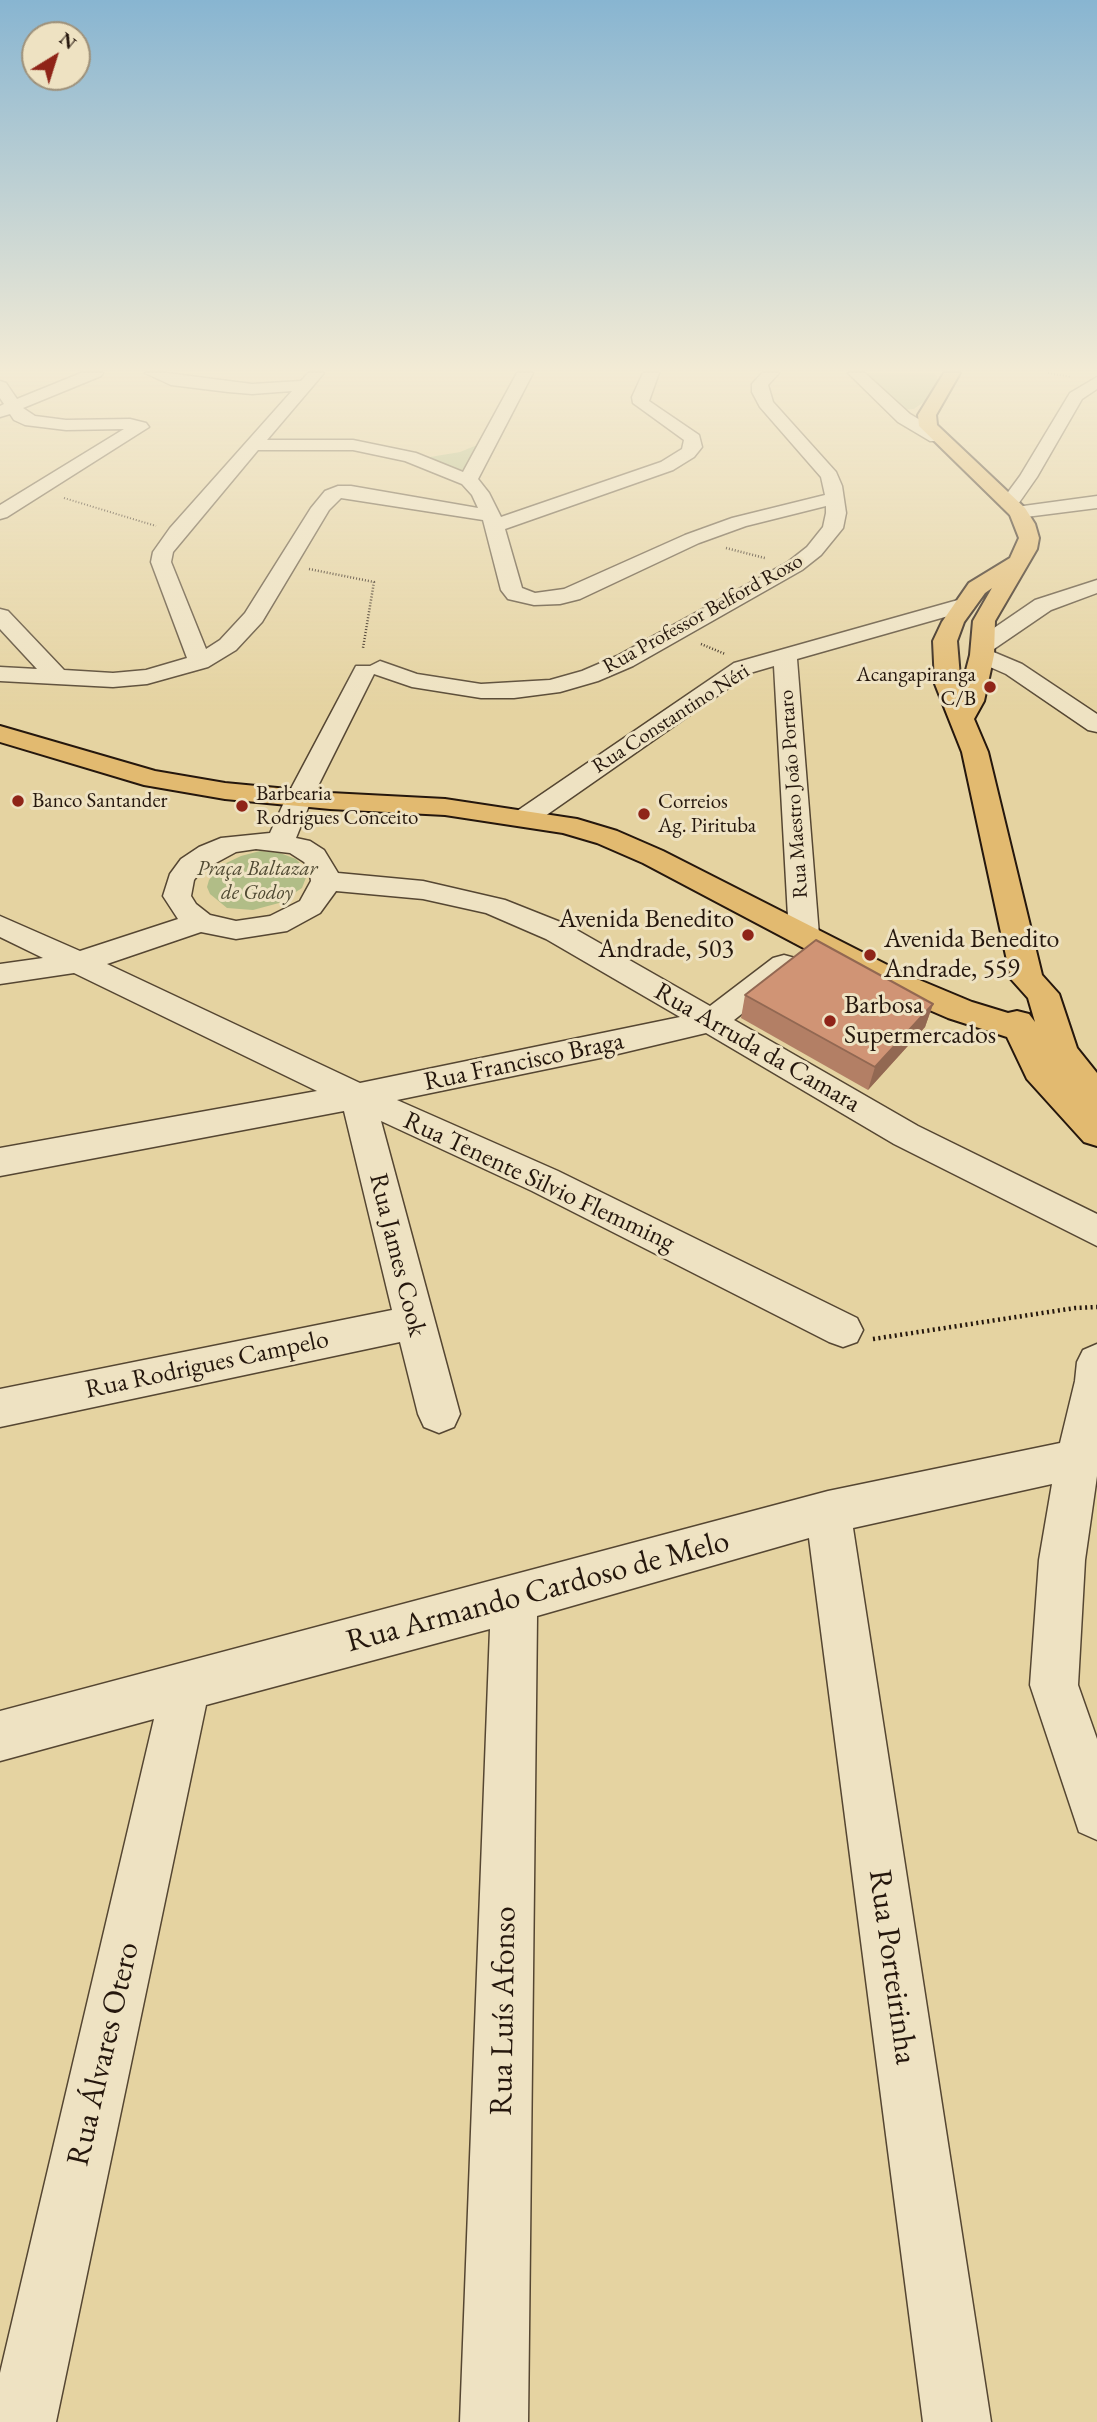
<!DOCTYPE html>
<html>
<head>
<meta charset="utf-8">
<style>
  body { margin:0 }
  #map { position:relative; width:1097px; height:2422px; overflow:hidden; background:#e5d3a1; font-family:"EB Garamond",serif }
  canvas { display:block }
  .north { position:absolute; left:21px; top:21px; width:70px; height:70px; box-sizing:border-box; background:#eee2c2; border:2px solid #9e917a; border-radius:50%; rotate:38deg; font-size:19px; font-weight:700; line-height:28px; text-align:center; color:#25170d }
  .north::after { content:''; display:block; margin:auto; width:24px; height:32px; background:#8f2418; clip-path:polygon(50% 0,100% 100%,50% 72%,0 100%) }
</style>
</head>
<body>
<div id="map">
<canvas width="1097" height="2422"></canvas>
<div class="north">N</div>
</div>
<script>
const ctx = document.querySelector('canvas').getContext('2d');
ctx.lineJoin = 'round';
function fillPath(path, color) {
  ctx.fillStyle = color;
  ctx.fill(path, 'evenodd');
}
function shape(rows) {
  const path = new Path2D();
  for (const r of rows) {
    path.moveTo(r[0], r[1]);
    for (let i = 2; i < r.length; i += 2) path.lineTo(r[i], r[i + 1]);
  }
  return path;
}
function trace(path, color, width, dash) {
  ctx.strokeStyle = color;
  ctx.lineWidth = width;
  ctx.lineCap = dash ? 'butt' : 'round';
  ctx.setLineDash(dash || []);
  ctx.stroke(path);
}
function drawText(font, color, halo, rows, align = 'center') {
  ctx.font = font + ' "EB Garamond",serif';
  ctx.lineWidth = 6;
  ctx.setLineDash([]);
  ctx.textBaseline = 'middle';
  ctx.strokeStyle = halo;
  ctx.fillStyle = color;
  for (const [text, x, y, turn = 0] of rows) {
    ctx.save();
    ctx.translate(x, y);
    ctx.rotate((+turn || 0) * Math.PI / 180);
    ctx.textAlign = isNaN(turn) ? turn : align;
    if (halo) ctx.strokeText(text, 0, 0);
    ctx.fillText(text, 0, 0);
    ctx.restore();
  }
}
fillPath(shape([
  [863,373,935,373,939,381,931,397,914,409,902,410],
  [482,443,464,474,424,458,460,452],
  [260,851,280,853,296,859,305,868,307,875,302,888,279,903,253,910,227,908,210,894,207,887,209,880,220,866,241,856]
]), '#b1bd87');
const minor = shape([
  [81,373,103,373,101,376,23,408,35,416,66,420,130,419,146,423,149,427,7,517,0,519,0,505,124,429,66,430,25,425,14,420,10,414,0,417,0,406,4,404,0,398,0,381,6,383,17,399,81,373],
  [145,373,167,373,252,384,301,381,308,373,324,373,267,440,353,440,416,453,463,472,517,373,533,373,478,479,489,493,501,517,661,462,682,449,684,440,633,403,632,397,643,373,659,373,649,401,699,435,702,447,694,457,673,470,505,529,522,588,535,593,564,589,685,535,732,518,825,495,821,477,760,407,752,392,752,384,762,373,779,373,768,385,773,402,836,472,842,486,846,513,843,528,821,555,802,570,633,666,598,681,560,692,514,698,481,698,412,687,374,674,312,798,296,838,310,841,324,850,338,873,423,881,505,900,568,925,710,1006,773,958,784,955,795,958,799,965,795,972,734,1020,918,1126,1097,1214,1097,1246,894,1144,706,1033,605,1057,397,1100,558,1171,857,1318,863,1330,857,1342,843,1347,829,1342,532,1191,381,1121,460,1414,454,1427,439,1433,424,1427,418,1414,400,1342,0,1427,0,1389,392,1310,344,1111,0,1176,0,1148,317,1091,74,973,0,984,0,964,43,958,0,937,0,916,80,951,178,919,163,896,170,874,181,859,199,847,221,838,270,833,286,798,356,666,370,666,380,661,417,674,481,684,550,680,582,671,617,656,788,562,807,547,823,527,826,513,826,506,746,526,699,543,580,599,560,604,534,605,508,599,501,590,483,520,341,498,329,510,262,622,236,650,208,667,147,684,113,687,0,681,0,667,37,669,0,629,0,609,8,611,64,670,113,673,146,670,187,658,151,562,153,552,170,528,292,391,252,394,228,392,171,385,145,373],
  [258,450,353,450,405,461,462,484,472,495,478,508,351,486,338,486,325,491,311,508,245,613,220,640,206,649,171,562,173,552,258,450],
  [256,849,290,853,304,862,309,868,311,881,300,901,270,916,236,921,210,915,196,904,191,896,194,880,201,871,236,852,256,849],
  [336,891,423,899,486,913,546,939,680,1017,360,1083,107,964,201,932,236,939,287,931,320,913,336,891],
  [848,373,865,373,910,414,942,433,945,437,942,441,930,441,898,422,848,373],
  [1097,377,1097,389,1082,399,1037,477,1016,507,1097,496,1097,508,1018,518,1011,516,1008,512,1011,508,1002,507,1000,503,1020,476,1070,393,1097,377],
  [1097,580,1097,593,1051,610,991,651,1022,664,1097,714,1097,732,1088,730,1006,674,974,660,971,655,975,650,972,646,975,641,1035,600,1097,580],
  [965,598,973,599,976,604,973,609,797,659,819,935,815,942,804,945,793,942,789,935,774,666,750,673,535,823,526,825,517,823,513,817,517,811,734,663,965,598],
  [1097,1344,1097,1476,1085,1560,1078,1685,1097,1739,1097,1840,1079,1832,1030,1685,1039,1560,1052,1484,853,1528,991,2422,923,2422,809,1538,537,1616,528,2422,460,2422,490,1629,206,1705,56,2422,0,2422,0,2373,154,1719,0,1761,0,1711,828,1491,1060,1443,1075,1381,1077,1362,1083,1350,1097,1344]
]);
const major = shape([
  [944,373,960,373,936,415,937,425,1025,508,1035,524,1039,538,1037,549,995,621,994,655,984,701,974,719,988,752,1042,975,1059,994,1077,1048,1097,1073,1097,1146,1084,1142,1027,1079,1007,1037,948,1018,883,990,643,863,597,843,563,833,445,815,330,809,225,799,144,785,0,742,0,726,155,771,225,783,330,793,445,799,577,819,617,831,663,851,905,974,972,1002,1008,1013,1017,1011,1029,1014,1035,1022,1028,998,1011,979,962,752,935,684,933,641,942,622,969,583,1010,558,1019,538,1010,515,919,426,918,415,944,373],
  [992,588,973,621,970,655,961,689,957,641,964,622,985,593,992,588]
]);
trace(minor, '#554632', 3);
trace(major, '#25170d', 4);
trace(shape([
  [1048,373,1071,377],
  [64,498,156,526]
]), '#25170d', 2, [1, 2]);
trace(shape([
  [726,548,765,558],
  [309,569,374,582,363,648],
  [701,644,725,654]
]), '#25170d', 2.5, [1, 2]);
trace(shape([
  [873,1339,1075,1308,1097,1307]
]), '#25170d', 4.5, [2, 3.5]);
fillPath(minor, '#eee2c2');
fillPath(major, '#e2ba70');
fillPath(shape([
  [745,995,933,1004,925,1027,868,1090,741,1018]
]), '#b37f65');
fillPath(shape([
  [933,1004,925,1027,868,1090,875,1067]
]), '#926852');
const building = shape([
  [816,940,933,1004,875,1067,745,995,816,940]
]);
fillPath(building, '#d09475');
trace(building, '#926852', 2);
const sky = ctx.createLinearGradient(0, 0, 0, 712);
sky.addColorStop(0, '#88b5d1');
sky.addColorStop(0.52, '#f3ebd5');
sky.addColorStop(1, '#f3ebd500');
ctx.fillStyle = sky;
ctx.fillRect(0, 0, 1097, 712);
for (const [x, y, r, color] of [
  [990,687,7,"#8f2418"],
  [18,801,7,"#8f2418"],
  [242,806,7,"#8f2418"],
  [644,814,7,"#8f2418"],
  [748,935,7,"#8f2418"],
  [870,955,7,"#8f2418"],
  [830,1021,7,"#8f2418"]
]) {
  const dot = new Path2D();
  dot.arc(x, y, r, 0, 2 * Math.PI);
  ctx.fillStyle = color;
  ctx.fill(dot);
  trace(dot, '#eee2c2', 2.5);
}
drawText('21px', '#25170d', '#eee2c2', [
  ["Rua Professor Belford Roxo",703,614,-29],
  ["Rua Constantino Néri",671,719,-33],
  ["Rua Maestro João Portaro",794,794,-94]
]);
drawText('21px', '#25170d', '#eee2c2', [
  ["Acangapiranga",976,675,"right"],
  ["C/B",976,699,"right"],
  ["Barbearia",256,794],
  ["Rodrigues Conceito",256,818],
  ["Banco Santander",32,801],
  ["Correios",658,802],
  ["Ag. Pirituba",658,826]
], 'left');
drawText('italic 21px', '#4f4932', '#eee2c2', [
  ["Praça Baltazar",257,869],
  ["de Godoy",257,893]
]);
drawText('26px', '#25170d', '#eee2c2', [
  ["Avenida Benedito",734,920,"right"],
  ["Andrade, 503",734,950,"right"],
  ["Avenida Benedito",884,940],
  ["Andrade, 559",884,970],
  ["Barbosa",844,1006],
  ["Supermercados",844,1036]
], 'left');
drawText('26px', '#25170d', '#eee2c2', [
  ["Rua Arruda da Camara",757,1048,30],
  ["Rua Francisco Braga",524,1062,-12],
  ["Rua Tenente Silvio Flemming",539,1182,25],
  ["Rua James Cook",397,1255,76],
  ["Rua Rodrigues Campelo",207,1365,-12]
]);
drawText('32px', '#25170d', '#eee2c2', [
  ["Rua Armando Cardoso de Melo",538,1592,-15],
  ["Rua Porteirinha",892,1967,82],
  ["Rua Luís Afonso",504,2011,-89],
  ["Rua Álvares Otero",104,2054,-77]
]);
</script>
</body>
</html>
